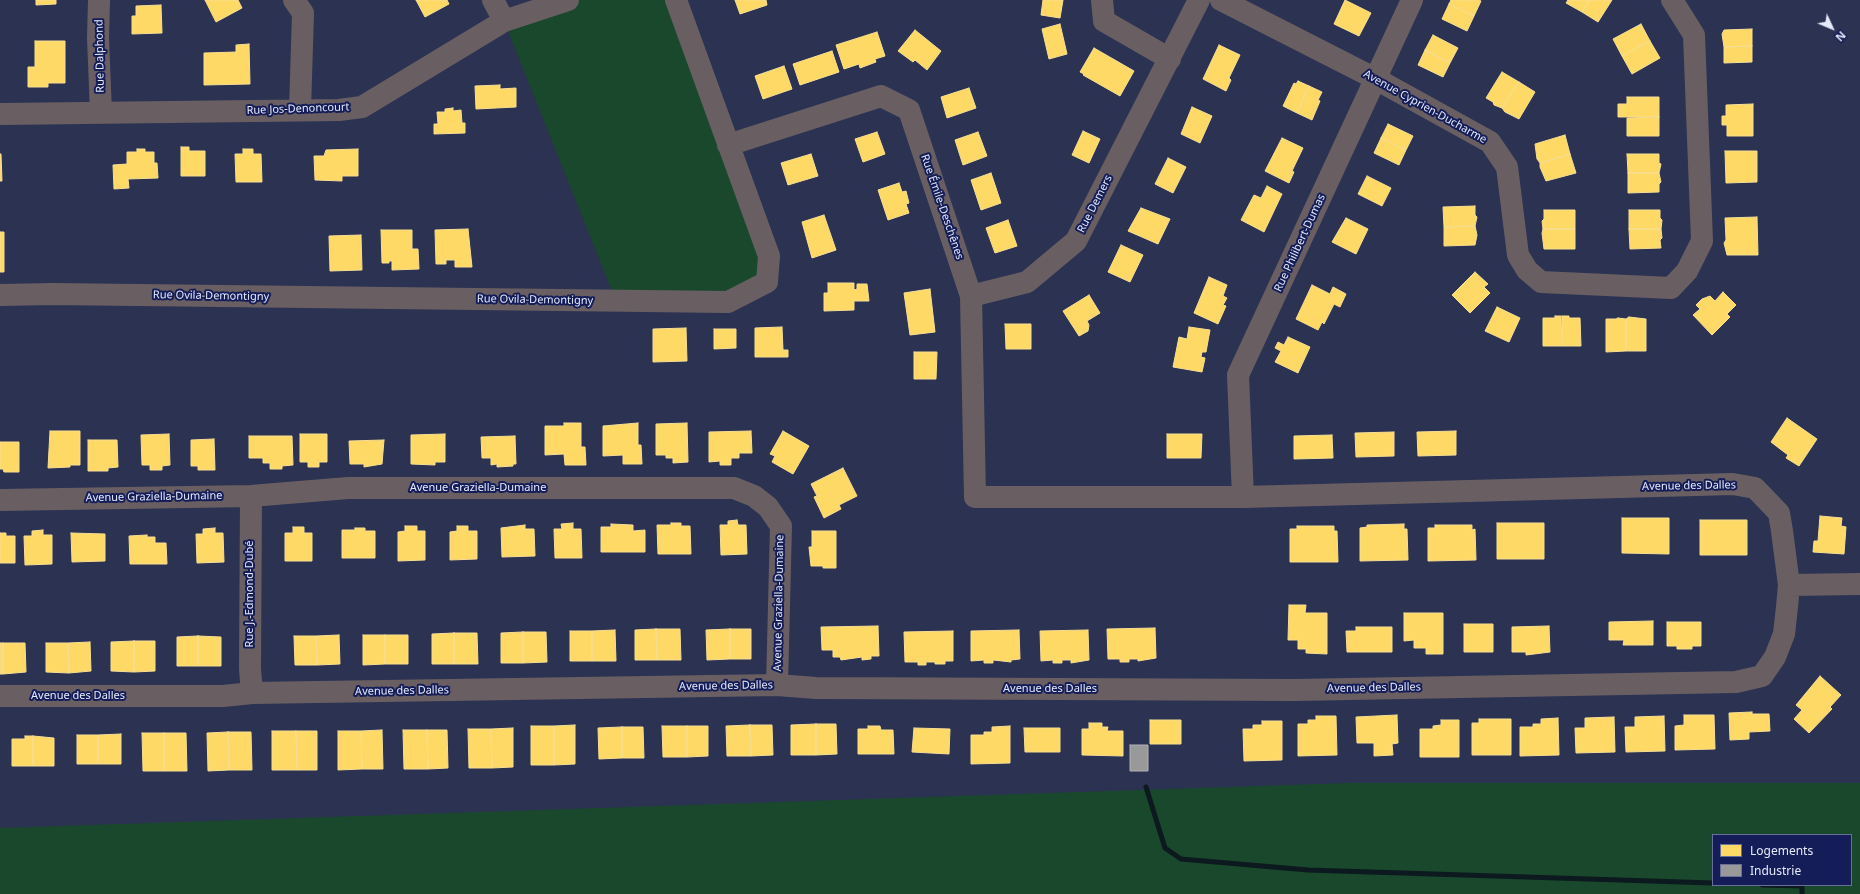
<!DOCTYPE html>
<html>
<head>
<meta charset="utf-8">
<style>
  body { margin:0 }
  #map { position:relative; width:1860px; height:894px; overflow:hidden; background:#2c3252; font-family:"Noto Sans",sans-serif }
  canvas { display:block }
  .legend { position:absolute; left:1712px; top:834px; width:140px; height:52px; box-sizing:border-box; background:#141d57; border:1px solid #686f98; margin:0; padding:5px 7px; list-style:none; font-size:12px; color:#e5eaf9 }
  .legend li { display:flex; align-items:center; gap:8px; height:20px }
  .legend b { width:20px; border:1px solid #686f98 }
  .north { position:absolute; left:1812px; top:8px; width:40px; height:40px; -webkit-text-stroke:3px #141d57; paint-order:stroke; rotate:134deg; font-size:11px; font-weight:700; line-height:16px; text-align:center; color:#e5eaf9 }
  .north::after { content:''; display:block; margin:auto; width:14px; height:18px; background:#e5eaf9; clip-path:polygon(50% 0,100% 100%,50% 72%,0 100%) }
</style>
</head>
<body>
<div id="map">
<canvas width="1860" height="894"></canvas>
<ul class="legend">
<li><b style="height:11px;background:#ffd966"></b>Logements</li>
<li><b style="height:11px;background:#999"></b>Industrie</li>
</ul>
<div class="north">N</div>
</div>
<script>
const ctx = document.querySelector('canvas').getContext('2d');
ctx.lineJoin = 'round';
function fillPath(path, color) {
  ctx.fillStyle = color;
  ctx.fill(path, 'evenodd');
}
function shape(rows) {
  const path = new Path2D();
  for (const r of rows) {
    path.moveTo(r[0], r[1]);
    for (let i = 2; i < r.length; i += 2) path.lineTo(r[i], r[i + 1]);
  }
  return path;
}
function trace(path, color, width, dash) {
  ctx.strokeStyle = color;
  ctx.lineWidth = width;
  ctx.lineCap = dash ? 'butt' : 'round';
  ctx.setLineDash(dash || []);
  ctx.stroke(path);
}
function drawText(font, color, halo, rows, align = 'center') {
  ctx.font = font + ' "Noto Sans",sans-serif';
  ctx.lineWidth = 4;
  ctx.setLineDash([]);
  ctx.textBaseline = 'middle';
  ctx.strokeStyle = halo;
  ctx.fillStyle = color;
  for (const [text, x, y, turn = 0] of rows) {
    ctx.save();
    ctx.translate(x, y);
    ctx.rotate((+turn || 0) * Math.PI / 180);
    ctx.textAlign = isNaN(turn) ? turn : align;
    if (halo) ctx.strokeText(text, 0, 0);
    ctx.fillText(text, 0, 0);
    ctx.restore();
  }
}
fillPath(shape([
  [566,0,676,0,767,282,728,302,616,301,504,21],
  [1348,783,1860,783,1860,894,0,894,0,828],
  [1713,835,1851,835,1851,885,1713,885]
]), '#19482c');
const homes = shape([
  [36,0,56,0,56,4,36,5,36,0],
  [205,0,238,0,242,8,216,22,205,0],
  [416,0,447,0,449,4,425,17,416,0],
  [735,0,766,0,767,5,740,14,735,0],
  [1043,0,1063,0,1060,18,1041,15,1043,0],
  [1345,0,1371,13,1359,36,1334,24,1345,0],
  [1451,0,1479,0,1481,1,1474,16,1449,4,1451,0],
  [1568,0,1590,0,1582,12,1566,3,1568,0],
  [1590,0,1612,0,1598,22,1582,12,1590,0],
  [1449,4,1474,16,1467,31,1442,19,1449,4],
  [161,5,162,33,132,34,132,16,136,16,136,6,161,5],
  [1060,24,1067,54,1049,59,1042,29,1060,24],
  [1641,24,1650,41,1622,56,1613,39,1641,24],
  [1752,29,1752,46,1724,47,1722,34,1724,30,1752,29],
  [915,30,941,51,927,70,915,60,913,62,898,51,915,30],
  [877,32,885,56,875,59,876,62,860,68,859,64,844,69,836,45,877,32],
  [1433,35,1458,48,1450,63,1425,50,1433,35],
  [35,41,65,41,65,83,48,83,48,87,28,87,28,67,35,67,35,41],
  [1650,41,1660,58,1632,74,1622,56,1650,41],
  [249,44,250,84,204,85,204,53,236,52,236,45,249,44],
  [1219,45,1240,55,1229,78,1231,80,1226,91,1203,79,1219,45],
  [1752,46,1752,62,1724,63,1724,47,1752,46],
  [1094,48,1134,71,1120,96,1083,75,1084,74,1080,72,1094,48],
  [1425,50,1450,63,1443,77,1418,65,1425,50],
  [832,51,839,72,800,85,793,64,832,51],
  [784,66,792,89,763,99,755,76,784,66],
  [1502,72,1519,82,1502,108,1494,105,1493,102,1486,98,1502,72],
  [1298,81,1309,86,1297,113,1283,106,1294,83,1296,84,1298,81],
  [1519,82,1535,92,1519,119,1505,112,1502,108,1519,82],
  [500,85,500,89,516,88,516,107,476,109,475,86,500,85],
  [1309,86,1322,92,1318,100,1320,101,1312,120,1297,113,1309,86],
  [969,88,976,108,947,118,941,97,969,88],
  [1627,97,1659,97,1659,117,1618,117,1618,104,1627,104,1627,97],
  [1753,104,1753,136,1727,136,1727,125,1722,125,1722,116,1726,116,1726,105,1753,104],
  [1192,107,1212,116,1200,143,1181,134,1192,107],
  [453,108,453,111,461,110,462,123,465,123,465,133,434,134,434,124,438,124,437,112,445,112,445,109,453,108],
  [1659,117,1659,136,1627,136,1627,118,1659,117],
  [1388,124,1413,136,1406,150,1381,138,1388,124],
  [1083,131,1100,139,1089,163,1072,155,1083,131],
  [877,132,885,154,863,162,855,139,877,132],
  [978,132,987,156,963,165,955,140,978,132],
  [1565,135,1570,154,1540,163,1537,159,1535,144,1565,135],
  [1282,138,1303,148,1292,171,1294,172,1289,183,1265,171,1282,138],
  [1381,138,1406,150,1399,165,1374,153,1381,138],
  [181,147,189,147,189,151,205,151,205,176,181,176,181,147],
  [137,149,145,149,145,152,154,152,154,163,157,163,158,178,128,179,129,188,114,189,113,165,127,164,127,152,137,152,137,149],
  [243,149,253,149,253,154,261,154,262,182,236,182,235,154,243,154,243,149],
  [358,149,358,176,342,176,342,181,315,180,314,156,324,156,326,150,358,149],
  [1725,151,1757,151,1757,182,1726,183,1725,151],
  [0,154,1,154,2,181,0,181,0,154],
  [811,154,818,176,788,185,781,163,811,154],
  [1570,154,1576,173,1546,181,1540,167,1540,163,1570,154],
  [1627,154,1659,154,1659,163,1661,164,1659,173,1628,173,1627,154],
  [1168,158,1186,167,1173,193,1155,184,1168,158],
  [991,173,1001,203,981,210,971,180,991,173],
  [1628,173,1659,173,1661,182,1659,184,1659,192,1628,193,1628,173],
  [1367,176,1391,188,1382,206,1358,194,1367,176],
  [899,183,902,192,906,191,909,203,906,204,909,213,888,220,878,190,899,183],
  [1267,186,1282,194,1264,232,1241,220,1254,195,1261,198,1267,186],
  [1475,206,1475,215,1477,217,1475,226,1444,227,1443,207,1475,206],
  [1141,208,1170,219,1158,244,1128,231,1141,208],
  [1544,210,1575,210,1575,229,1543,229,1542,221,1544,219,1544,210],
  [1629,210,1660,210,1660,218,1662,220,1661,229,1629,229,1629,210],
  [824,215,836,250,812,258,802,222,824,215],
  [1757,217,1758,255,1727,255,1724,243,1726,240,1725,218,1757,217],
  [1346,218,1368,229,1356,254,1332,242,1346,218],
  [1008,220,1017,246,995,253,986,228,1008,220],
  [1475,226,1477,235,1475,245,1444,246,1444,227,1475,226],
  [468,229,472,267,455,267,455,260,446,260,446,264,436,264,435,230,468,229],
  [1543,229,1575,229,1575,249,1544,249,1542,233,1543,229],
  [1629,229,1661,229,1662,238,1660,240,1661,248,1630,249,1629,229],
  [381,230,412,230,412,249,418,249,419,269,392,270,392,261,389,261,389,263,382,263,381,230],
  [0,232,4,232,4,272,0,272,0,232],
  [361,235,362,270,330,271,329,236,361,235],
  [1121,245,1143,255,1130,282,1108,272,1121,245],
  [1475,272,1488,284,1484,287,1490,293,1470,313,1452,295,1475,272],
  [1209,277,1227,285,1223,296,1227,298,1223,305,1226,306,1218,324,1194,313,1209,277],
  [828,283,854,283,854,290,857,289,857,284,867,284,869,301,854,301,854,310,824,311,824,293,828,293,828,283],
  [1312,285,1330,294,1333,287,1346,294,1340,307,1334,304,1324,324,1322,322,1318,330,1296,319,1312,285],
  [930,289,935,332,910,335,904,293,930,289],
  [1723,292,1736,305,1727,314,1730,317,1712,335,1693,315,1700,309,1696,305,1702,299,1710,296,1715,301,1723,292],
  [1089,295,1100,313,1087,321,1089,325,1088,331,1079,336,1063,311,1089,295],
  [1497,307,1520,318,1509,342,1485,331,1497,307],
  [1555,316,1561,316,1562,346,1543,346,1543,318,1555,318,1555,316],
  [1562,316,1569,316,1569,318,1580,318,1581,346,1562,346,1562,316],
  [1629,317,1646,319,1646,351,1626,351,1626,319,1629,317],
  [1618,318,1626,319,1626,351,1606,352,1606,319,1616,319,1618,318],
  [1005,324,1031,324,1031,349,1006,349,1005,324],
  [782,327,783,350,788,350,788,357,755,357,755,328,782,327],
  [1189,327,1210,330,1206,352,1202,352,1201,357,1205,358,1202,372,1173,367,1179,337,1187,339,1189,327],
  [686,328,687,361,653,362,653,329,686,328],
  [714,329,736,329,736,348,714,349,714,329],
  [1288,337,1310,347,1298,373,1275,362,1281,351,1275,348,1278,342,1284,345,1288,337],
  [914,352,937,352,936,379,914,379,914,352],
  [1787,418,1817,439,1799,466,1786,458,1788,455,1771,442,1787,418],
  [564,423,581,423,581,447,585,447,586,465,565,465,564,454,545,455,545,426,564,426,564,423],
  [638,423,638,445,641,445,642,464,623,464,623,455,603,456,603,426,638,423],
  [687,423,688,462,673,463,673,458,666,458,666,455,656,455,656,424,687,423],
  [50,431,80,431,80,465,70,465,70,467,48,468,50,431],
  [751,431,752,453,739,453,739,458,731,458,731,465,720,465,720,461,709,462,709,432,751,431],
  [783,431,809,446,793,474,772,462,775,456,770,454,783,431],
  [1456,431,1456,455,1418,456,1417,432,1456,431],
  [1394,432,1394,456,1356,457,1355,433,1394,432],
  [169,434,170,465,162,466,162,470,150,470,150,465,142,465,141,435,169,434],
  [300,434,327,434,327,462,319,462,319,467,308,467,308,462,300,462,300,434],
  [445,434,445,462,435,462,435,465,411,464,411,435,445,434],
  [1167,434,1202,434,1201,458,1167,458,1167,434],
  [1332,435,1333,458,1294,459,1294,436,1332,435],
  [249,436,292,436,293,465,282,466,282,469,270,469,270,463,263,463,263,458,249,458,249,436],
  [515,436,516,464,513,464,513,466,497,467,497,464,491,465,491,458,482,458,481,437,515,436],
  [214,439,215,470,198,470,198,466,191,466,191,440,214,439],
  [88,440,117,440,118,467,108,468,108,471,88,471,88,440],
  [384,440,382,464,364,467,364,464,350,464,349,441,384,440],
  [0,442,19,442,19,472,4,472,3,469,0,469,0,442],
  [843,468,857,496,839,505,841,509,824,518,814,497,817,496,811,484,843,468],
  [1820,516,1842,518,1841,526,1846,527,1844,554,1813,552,1814,541,1818,541,1820,516],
  [1622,518,1669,518,1669,554,1622,553,1622,518],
  [737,520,738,525,746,525,747,554,721,555,720,525,728,525,728,521,737,520],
  [1700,520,1747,520,1747,555,1700,555,1700,520],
  [573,523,573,529,581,529,582,558,555,558,554,529,562,529,561,524,573,523],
  [671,523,681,523,681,526,690,526,691,554,658,554,657,525,671,525,671,523],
  [1497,523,1544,523,1544,559,1497,559,1497,523],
  [611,524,633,525,633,531,645,530,645,552,601,552,601,527,611,527,611,524],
  [1404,524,1404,529,1407,529,1408,560,1360,561,1360,528,1367,527,1367,525,1404,524],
  [525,525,525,529,534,529,535,556,502,557,501,528,525,525],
  [1435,525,1472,525,1472,530,1475,529,1476,560,1428,561,1428,528,1435,528,1435,525],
  [405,526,417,526,417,531,425,531,425,560,398,561,398,532,405,531,405,526],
  [457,526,468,526,468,531,477,531,477,559,450,560,450,532,457,531,457,526],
  [1297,526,1334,526,1334,531,1337,531,1338,562,1290,562,1290,529,1297,529,1297,526],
  [293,527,304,527,304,533,312,533,312,561,285,561,285,533,293,533,293,527],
  [215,528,215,533,223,533,224,562,197,563,196,534,203,534,203,529,215,528],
  [355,528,365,528,365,531,375,531,375,558,342,558,342,530,355,530,355,528],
  [43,530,43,535,52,535,52,564,25,565,24,536,32,536,32,531,43,530],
  [812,531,836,531,836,568,823,568,823,566,811,566,809,547,812,547,812,531],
  [0,533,6,533,6,536,15,536,15,563,0,563,0,533],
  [71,533,105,534,105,561,72,562,71,533],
  [147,535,147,537,155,537,155,543,166,543,167,564,130,564,129,536,147,535],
  [1289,605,1306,605,1305,613,1327,613,1327,654,1306,653,1306,649,1298,649,1298,640,1288,640,1289,605],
  [1404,613,1443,613,1443,654,1426,654,1426,648,1414,648,1414,640,1404,641,1404,613],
  [1653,621,1653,645,1623,645,1624,640,1609,640,1609,622,1653,621],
  [1667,622,1701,622,1701,646,1692,646,1692,649,1677,649,1677,646,1667,646,1667,622],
  [1464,624,1493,624,1493,652,1464,652,1464,624],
  [878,626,879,656,871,656,871,659,862,660,862,657,841,660,840,657,833,657,833,650,822,650,821,627,878,626],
  [1549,626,1550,652,1526,655,1526,652,1512,652,1512,627,1549,626],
  [1356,627,1392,627,1392,652,1347,652,1346,631,1356,631,1356,627],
  [1155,628,1156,658,1138,661,1138,659,1129,659,1129,662,1120,662,1120,659,1108,659,1107,629,1155,628],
  [656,629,680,629,681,660,657,660,656,629],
  [656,629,657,660,635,660,635,630,656,629],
  [730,629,730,659,707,660,706,630,730,629],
  [730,629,751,629,751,659,730,659,730,629],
  [615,630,616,661,592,661,592,631,615,630],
  [1019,630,1020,659,1011,660,1011,662,993,660,993,663,984,663,984,660,971,661,971,631,1019,630],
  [1088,630,1089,660,1071,663,1071,660,1062,660,1062,663,1053,663,1053,660,1041,661,1040,631,1088,630],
  [570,631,592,631,592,661,570,661,570,631],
  [953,631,953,661,945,661,945,664,935,664,935,662,926,662,926,665,918,665,918,662,905,662,904,632,953,631],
  [523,632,546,632,547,662,523,663,523,632],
  [523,632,523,663,501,663,501,633,523,632],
  [454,633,454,664,432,664,432,634,454,633],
  [454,633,477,633,478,664,454,664,454,633],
  [339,635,340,664,317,665,316,636,339,635],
  [363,635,385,635,385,664,363,665,363,635],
  [385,635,408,635,408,664,385,664,385,635],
  [198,636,221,637,221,666,198,666,198,636],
  [198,636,198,666,177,666,177,637,198,636],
  [294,636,316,636,317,665,295,665,294,636],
  [134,641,155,641,155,671,134,672,134,641],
  [134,641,134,672,111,671,111,642,134,641],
  [90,642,91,671,69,673,68,643,90,642],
  [0,643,3,643,3,674,0,674,0,643],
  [3,643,25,643,26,672,3,674,3,643],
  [46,643,68,643,69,673,46,672,46,643],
  [1820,676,1841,695,1830,707,1832,709,1809,733,1794,719,1802,710,1796,705,1820,676],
  [1752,712,1752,714,1769,714,1770,731,1749,732,1749,739,1730,740,1729,713,1752,712],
  [1397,715,1398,743,1392,744,1393,755,1374,756,1374,743,1357,743,1356,717,1397,715],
  [1684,715,1714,715,1715,749,1675,750,1675,726,1684,725,1684,715],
  [1316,716,1336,716,1337,755,1298,756,1298,724,1308,724,1308,720,1316,720,1316,716],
  [1664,716,1665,751,1626,752,1625,727,1635,727,1635,717,1664,716],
  [1614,717,1615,752,1576,753,1575,728,1585,728,1585,718,1614,717],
  [1558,718,1559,755,1520,756,1520,727,1533,727,1533,724,1541,724,1541,719,1558,718],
  [1479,719,1511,719,1511,755,1472,755,1472,723,1479,723,1479,719],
  [1150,720,1181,720,1181,744,1150,744,1150,720],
  [1441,720,1459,720,1459,757,1420,757,1420,729,1433,729,1433,726,1441,725,1441,720],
  [1262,721,1282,721,1282,760,1244,761,1243,729,1253,729,1253,725,1262,725,1262,721],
  [1089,723,1102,723,1102,727,1108,727,1107,731,1123,731,1123,756,1082,755,1082,729,1089,729,1089,723],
  [816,724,816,755,791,755,791,725,816,724],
  [816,724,836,724,837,754,816,755,816,724],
  [575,725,575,764,554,765,554,726,575,725],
  [750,725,751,756,727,756,726,726,750,725],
  [750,725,772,725,773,755,751,756,750,725],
  [531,726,554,726,554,765,531,765,531,726],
  [662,726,687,726,687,757,663,757,662,726],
  [687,726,708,726,708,756,687,757,687,726],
  [868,726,880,726,881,730,893,730,894,754,858,754,858,729,868,729,868,726],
  [1010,726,1010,763,971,764,971,735,984,735,984,732,992,732,992,727,1010,726],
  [622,727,643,727,644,758,622,758,622,727],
  [622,727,622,758,599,759,598,728,622,727],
  [513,728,513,767,492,768,491,729,513,728],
  [914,728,950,729,949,754,912,752,914,728],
  [1024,728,1060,728,1060,752,1025,752,1024,728],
  [468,729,491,729,492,768,469,768,468,729],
  [382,730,383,769,362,769,361,731,382,730],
  [403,730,427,730,428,769,404,769,403,730],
  [427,730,447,730,448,768,428,769,427,730],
  [272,731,296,731,297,770,272,770,272,731],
  [296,731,317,731,317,770,297,770,296,731],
  [338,731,361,731,362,769,338,770,338,731],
  [228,732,229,770,208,771,207,733,228,732],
  [228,732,251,732,252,770,229,770,228,732],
  [142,733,164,733,164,771,143,771,142,733],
  [164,733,186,733,187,771,164,771,164,733],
  [121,734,121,764,98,764,98,735,121,734],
  [77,735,98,735,98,764,77,764,77,735],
  [25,736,33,736,33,766,12,766,12,739,25,739,25,736],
  [33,736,54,738,54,766,33,766,33,736]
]);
fillPath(homes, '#ffd966');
trace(homes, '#f7de92', 1);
const industry = shape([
  [1130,745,1148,745,1148,771,1130,771,1130,745]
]);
fillPath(industry, '#999');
trace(industry, '#b0b1b6', 1);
trace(shape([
  [1146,787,1165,848,1181,859,1308,870,1713,883],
  [1762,885,1802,886,1802,894]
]), '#0c191e', 5);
trace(shape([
  [99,0,98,38,101,113],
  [294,0,303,13,300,110],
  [493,0,504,21],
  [1102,0,1104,21,1170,59],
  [1221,0,1376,79,1490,142,1507,167,1518,255,1527,270,1541,282,1671,288,1687,271,1702,241,1694,35,1672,0],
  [0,114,339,110,362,107,504,21,568,0],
  [0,295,53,294,728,302,767,282,769,256,676,0],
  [971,296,1027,282,1076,241,1199,0],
  [251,496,250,669,252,693],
  [1243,497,1238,375,1412,0],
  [0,500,251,496,348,488,734,488,754,496,768,507,781,526,777,685],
  [1789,585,1860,584],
  [0,696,223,696,252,693,777,685,816,688,1295,690,1736,682,1762,676,1775,657,1784,634,1787,607,1789,585,1782,531,1779,513,1755,488,1733,484,1243,497,975,497,971,296,909,110,881,96,728,145]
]), '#695f63', 22);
drawText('11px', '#e5eaf9', '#141d57', [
  ["Rue Dalphond",100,56,-91],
  ["Avenue Cyprien-Ducharme",1425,107,29],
  ["Rue Jos-Denoncourt",298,109,-2],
  ["Rue Demers",1095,204,-63],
  ["Rue Émile-Deschênes",942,207,71],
  ["Rue Philibert-Dumas",1300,243,-65],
  ["Rue Ovila-Demontigny",211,296,1],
  ["Rue Ovila-Demontigny",535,300,1],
  ["Avenue des Dalles",1689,486,-1],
  ["Avenue Graziella-Dumaine",478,488],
  ["Avenue Graziella-Dumaine",154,497,-1],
  ["Rue J.-Edmond-Dubé",250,594,-90],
  ["Avenue Graziella-Dumaine",779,603,-89],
  ["Avenue des Dalles",726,686,-1],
  ["Avenue des Dalles",1374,688,-1],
  ["Avenue des Dalles",1050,689],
  ["Avenue des Dalles",402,691,-1],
  ["Avenue des Dalles",78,696]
]);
</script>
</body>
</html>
